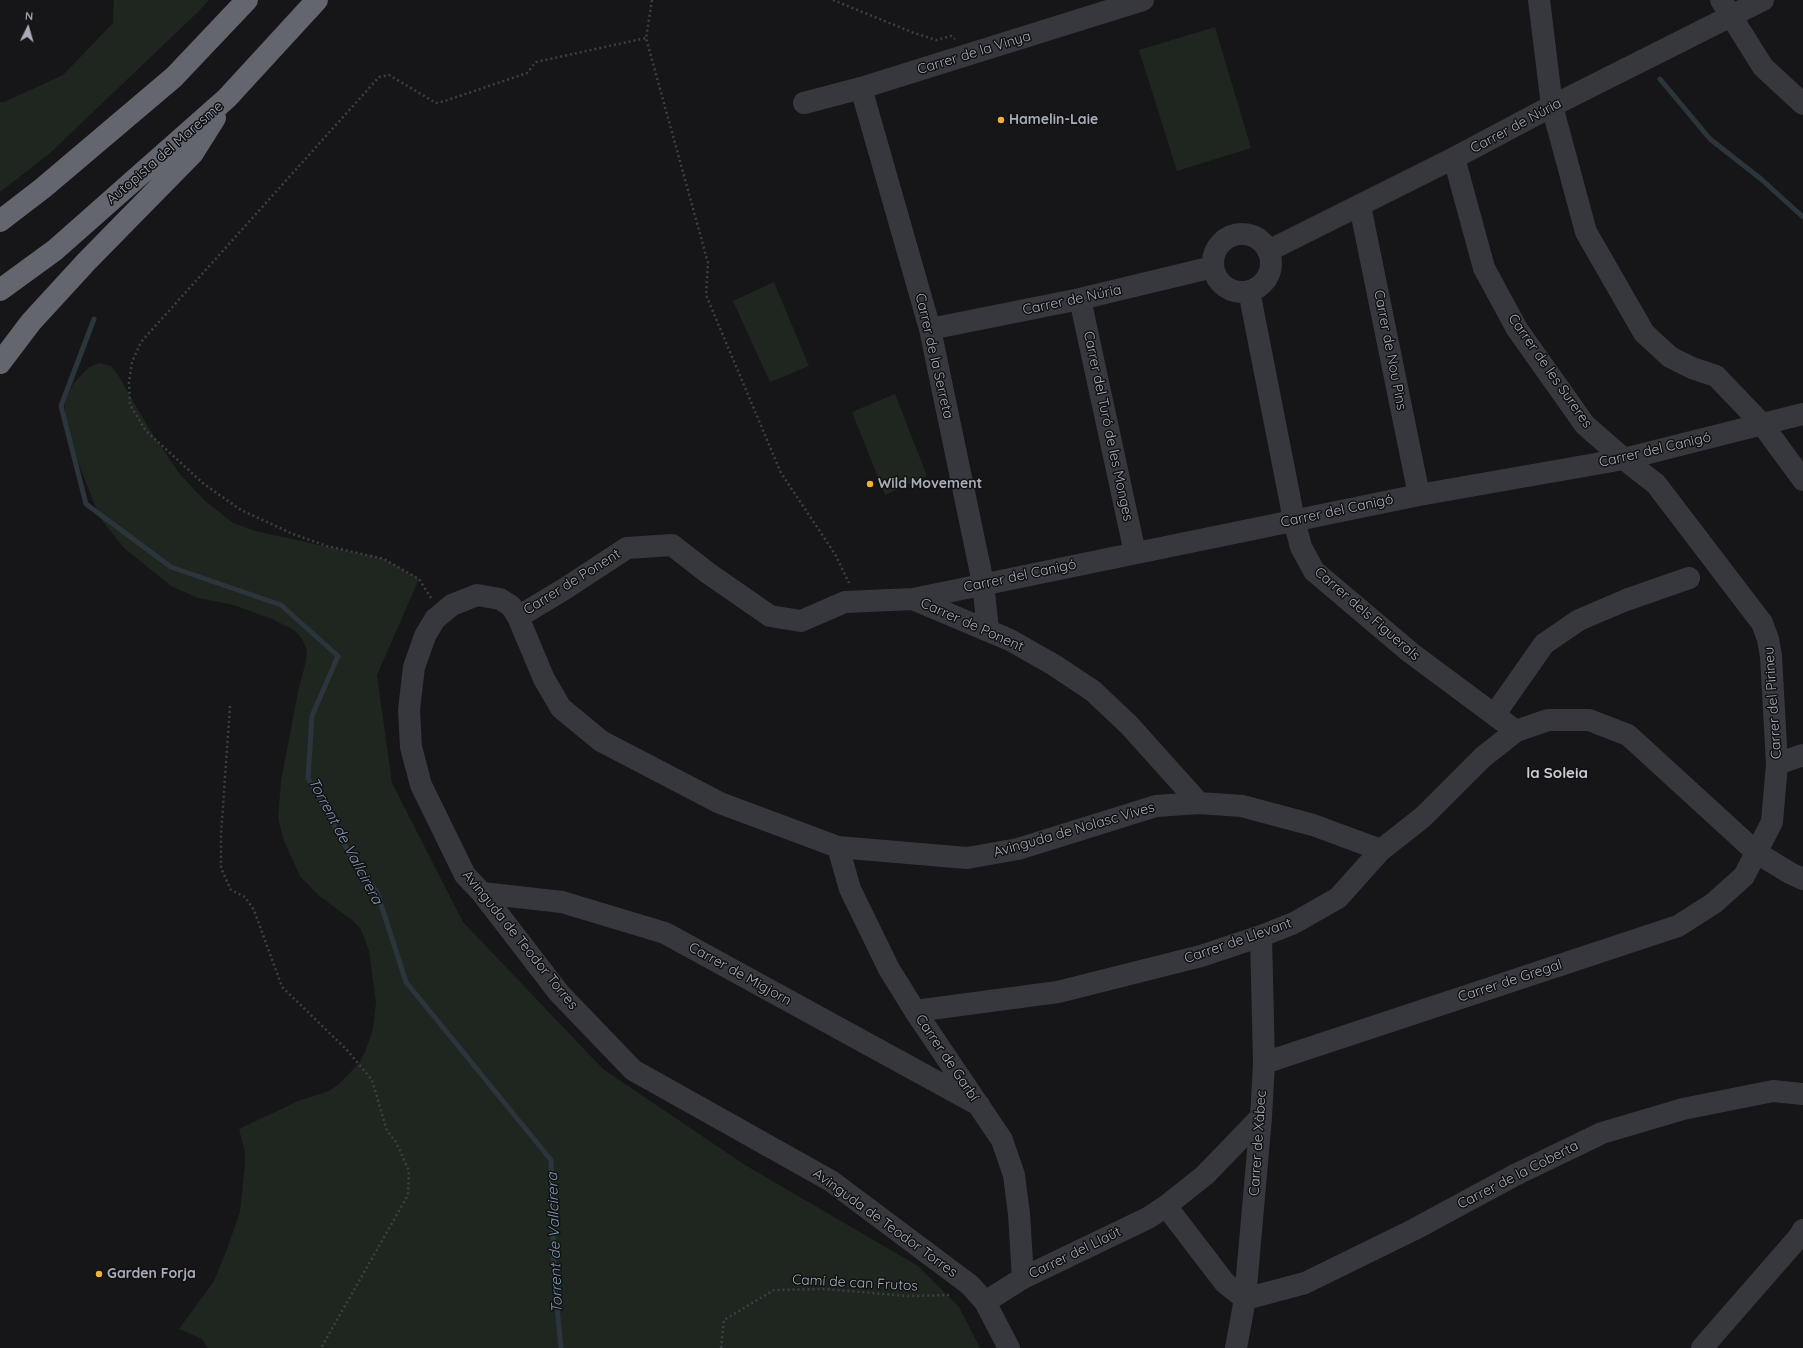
<!DOCTYPE html>
<html>
<head>
<meta charset="utf-8">
<style>
  body { margin:0 }
  #map { position:relative; width:1803px; height:1348px; overflow:hidden; background:#161618; font-family:Quicksand,sans-serif }
  canvas { display:block }
  .north { position:absolute; left:8px; top:8px; width:40px; height:40px; -webkit-text-stroke:3px #111113; paint-order:stroke; rotate:5deg; font-size:11px; font-weight:700; line-height:16px; text-align:center; color:#a8adb8 }
  .north::after { content:''; display:block; margin:auto; width:14px; height:18px; background:#a8adb8; clip-path:polygon(50% 0,100% 100%,50% 72%,0 100%) }
</style>
</head>
<body>
<div id="map">
<canvas width="1803" height="1348"></canvas>
<div class="north">N</div>
</div>
<script>
const ctx = document.querySelector('canvas').getContext('2d');
ctx.lineJoin = 'round';
function fillPath(path, color) {
  ctx.fillStyle = color;
  ctx.fill(path, 'evenodd');
}
function shape(rows) {
  const path = new Path2D();
  for (const r of rows) {
    if (r.length === 3) {
      path.moveTo(r[0] + r[2], r[1]);
      path.arc(r[0], r[1], r[2], 0, 2 * Math.PI);
      continue;
    }
    path.moveTo(r[0], r[1]);
    for (let i = 2; i < r.length; i += 2) path.lineTo(r[i], r[i + 1]);
  }
  return path;
}
function trace(path, color, width, dash) {
  ctx.strokeStyle = color;
  ctx.lineWidth = width;
  ctx.lineCap = dash ? 'butt' : 'round';
  ctx.setLineDash(dash || []);
  ctx.stroke(path);
}
function drawText(font, color, halo, rows, align = 'center') {
  ctx.font = font + ' Quicksand,sans-serif';
  ctx.lineWidth = 3;
  ctx.setLineDash([]);
  ctx.textBaseline = 'middle';
  ctx.strokeStyle = halo;
  ctx.fillStyle = color;
  for (const [text, x, y, turn = 0] of rows) {
    ctx.save();
    ctx.translate(x, y);
    ctx.rotate((+turn || 0) * Math.PI / 180);
    ctx.textAlign = isNaN(turn) ? turn : align;
    if (halo) ctx.strokeText(text, 0, 0);
    ctx.fillText(text, 0, 0);
    ctx.restore();
  }
}
fillPath(shape([
  [114,0,209,0,198,12,49,154,0,192,0,102,4,102,63,75,113,23],
  [1215,27,1251,148,1177,171,1139,50],
  [774,282,809,366,770,382,733,301],
  [99,363,111,366,118,375,151,432,179,473,204,500,233,523,255,531,384,559,419,579,377,675,392,783,463,922,603,1069,745,1165,918,1266,959,1307,980,1348,208,1348,202,1339,179,1329,214,1281,227,1249,240,1212,245,1164,245,1152,239,1129,298,1101,329,1091,339,1084,359,1063,365,1052,373,1029,376,1002,369,951,361,929,352,920,318,895,300,876,284,841,278,818,281,781,299,687,306,661,307,650,302,639,294,630,272,619,234,605,198,598,171,586,124,548,100,518,64,427,65,402,73,384,89,367],
  [895,394,927,476,885,495,852,412]
]), '#1e261f');
trace(shape([
  [1660,79,1710,139,1761,179,1803,217],
  [94,319,61,406,86,504,171,567,281,605,338,656,312,716,308,778,353,860,377,892,406,982,551,1160,554,1276,561,1348]
]), '#2c353c', 5);
trace(shape([
  [652,0,646,38,708,263,706,295,781,473,835,554,849,583],
  [833,0,914,33,936,40,951,36,955,39],
  [431,598,419,579,384,559,327,546,293,534,241,510,204,484,146,431,130,405,129,382,132,362,141,342,379,77,389,75,436,103,445,101,527,73,536,62,646,38],
  [230,706,221,834,221,868,231,890,245,897,254,910,282,987,347,1050,372,1080,387,1131,396,1142,409,1171,408,1195,321,1348],
  [721,1348,724,1320,774,1290,825,1289,907,1296,951,1295]
]), '#3d3f44', 2.5, [2, 3]);
trace(shape([
  [1539,0,1552,106,1586,232,1644,333,1670,357,1692,368,1716,376,1762,424,1803,480],
  [1721,0,1763,67,1803,104],
  [861,88,930,329,983,583,988,630],
  [804,103,861,88,1143,0],
  [1360,206,1419,495],
  [1242,263,29],
  [1268,251,1454,158,1552,106,1763,0],
  [1249,291,1294,520,1301,547,1314,571,1411,653,1516,731],
  [1080,299,1135,553],
  [930,329,1080,299,1213,267],
  [913,599,1419,495,1624,459,1803,414],
  [518,617,566,588,627,548,672,545,708,573,770,616,801,621,845,602,913,599,1010,640,1054,665,1093,691,1129,725,1199,803],
  [1495,714,1544,644,1579,620,1626,600,1689,578],
  [1777,764,1803,755],
  [838,847,850,889,889,969,915,1011,1002,1140,1014,1175,1019,1214,1023,1278],
  [482,893,562,902,665,933,979,1105],
  [915,1011,1058,992,1201,956,1261,936,1294,923,1338,898,1381,850,1423,817,1483,757,1516,731,1548,720,1589,720,1628,735,1757,853,1790,873,1803,879],
  [1264,1063,1678,926,1714,903,1744,876,1772,822,1777,764,1771,656,1768,639,1762,623,1656,484,1624,459,1585,425,1517,329,1484,268,1454,158],
  [1166,1206,1225,1283,1245,1299,1305,1283,1415,1229,1515,1175,1602,1133,1683,1109,1773,1091,1803,1094],
  [985,1302,1023,1278,1148,1218,1166,1206,1205,1175,1261,1117],
  [1009,1348,985,1302,970,1285,831,1181,633,1070,559,993,482,893,465,875,421,785,411,747,409,710,414,667,425,636,435,619,452,605,477,595,500,599,511,606,518,617,544,679,561,708,601,741,720,803,838,847,967,858,1018,849,1156,806,1199,803,1242,806,1313,825,1381,850],
  [1236,1348,1245,1299,1261,1117,1264,1063,1261,936],
  [1702,1348,1798,1238,1803,1230]
]), '#37383d', 22);
trace(shape([
  [0,221,43,188,174,77,247,0],
  [0,290,55,250,227,98,317,0],
  [0,363,31,322,87,261,193,153,215,118]
]), '#63666e', 22);
for (const [x, y, r, color] of [
  [1001,120,4,"#f2b134"],
  [870,484,4,"#f2b134"],
  [99,1274,4,"#f2b134"]
]) {
  const dot = new Path2D();
  dot.arc(x, y, r, 0, 2 * Math.PI);
  ctx.fillStyle = color;
  ctx.fill(dot);
  trace(dot, '#111113', 1.5);
}
drawText('14px', '#a8adb8', '#111113', [
  ["Carrer de la Vinya",974,53,-17],
  ["Carrer de Núria",1516,126,-28],
  ["Autopista del Maresme",165,153,-41],
  ["Carrer de Núria",1072,300,-12],
  ["Carrer de Nou Pins",1390,350,79],
  ["Carrer de la Serreta",934,356,77],
  ["Carrer de les Sureres",1550,371,55],
  ["Carrer del Turó de les Monges",1108,426,78],
  ["Carrer del Canigó",1655,450,-13],
  ["Carrer del Canigó",1337,511,-12],
  ["Carrer del Canigó",1020,576,-12],
  ["Carrer de Ponent",572,582,-32],
  ["Carrer dels Figuerals",1367,614,41],
  ["Carrer de Ponent",972,625,24],
  ["Carrer del Pirineu",1773,703,-94],
  ["Avinguda de Nolasc Vives",1074,830,-16],
  ["Avinguda de Teodor Torres",520,940,51],
  ["Carrer de Llevant",1238,941,-19],
  ["Carrer de Migjorn",740,974,29],
  ["Carrer de Gregal",1510,981,-18],
  ["Carrer de Garbí",947,1058,56],
  ["Carrer de Xàbec",1258,1143,-86],
  ["Carrer de la Coberta",1518,1175,-27],
  ["Avinguda de Teodor Torres",885,1223,36],
  ["Carrer del Llaüt",1075,1253,-26],
  ["Camí de can Frutos",855,1283,3]
]);
drawText('bold 14px', '#a8adb8', '#111113', [
  ["Hamelin-Laie",1009,120],
  ["Wild Movement",878,484],
  ["Garden Forja",107,1274]
], 'left');
drawText('bold 15px', '#c9ccd4', '#111113', [
  ["la Soleia",1557,773]
]);
drawText('italic 15px', '#7f9bb3', '#111113', [
  ["Torrent de Vallcirera",345,841,62],
  ["Torrent de Vallcirera",555,1243,-92]
]);
</script>
</body>
</html>
